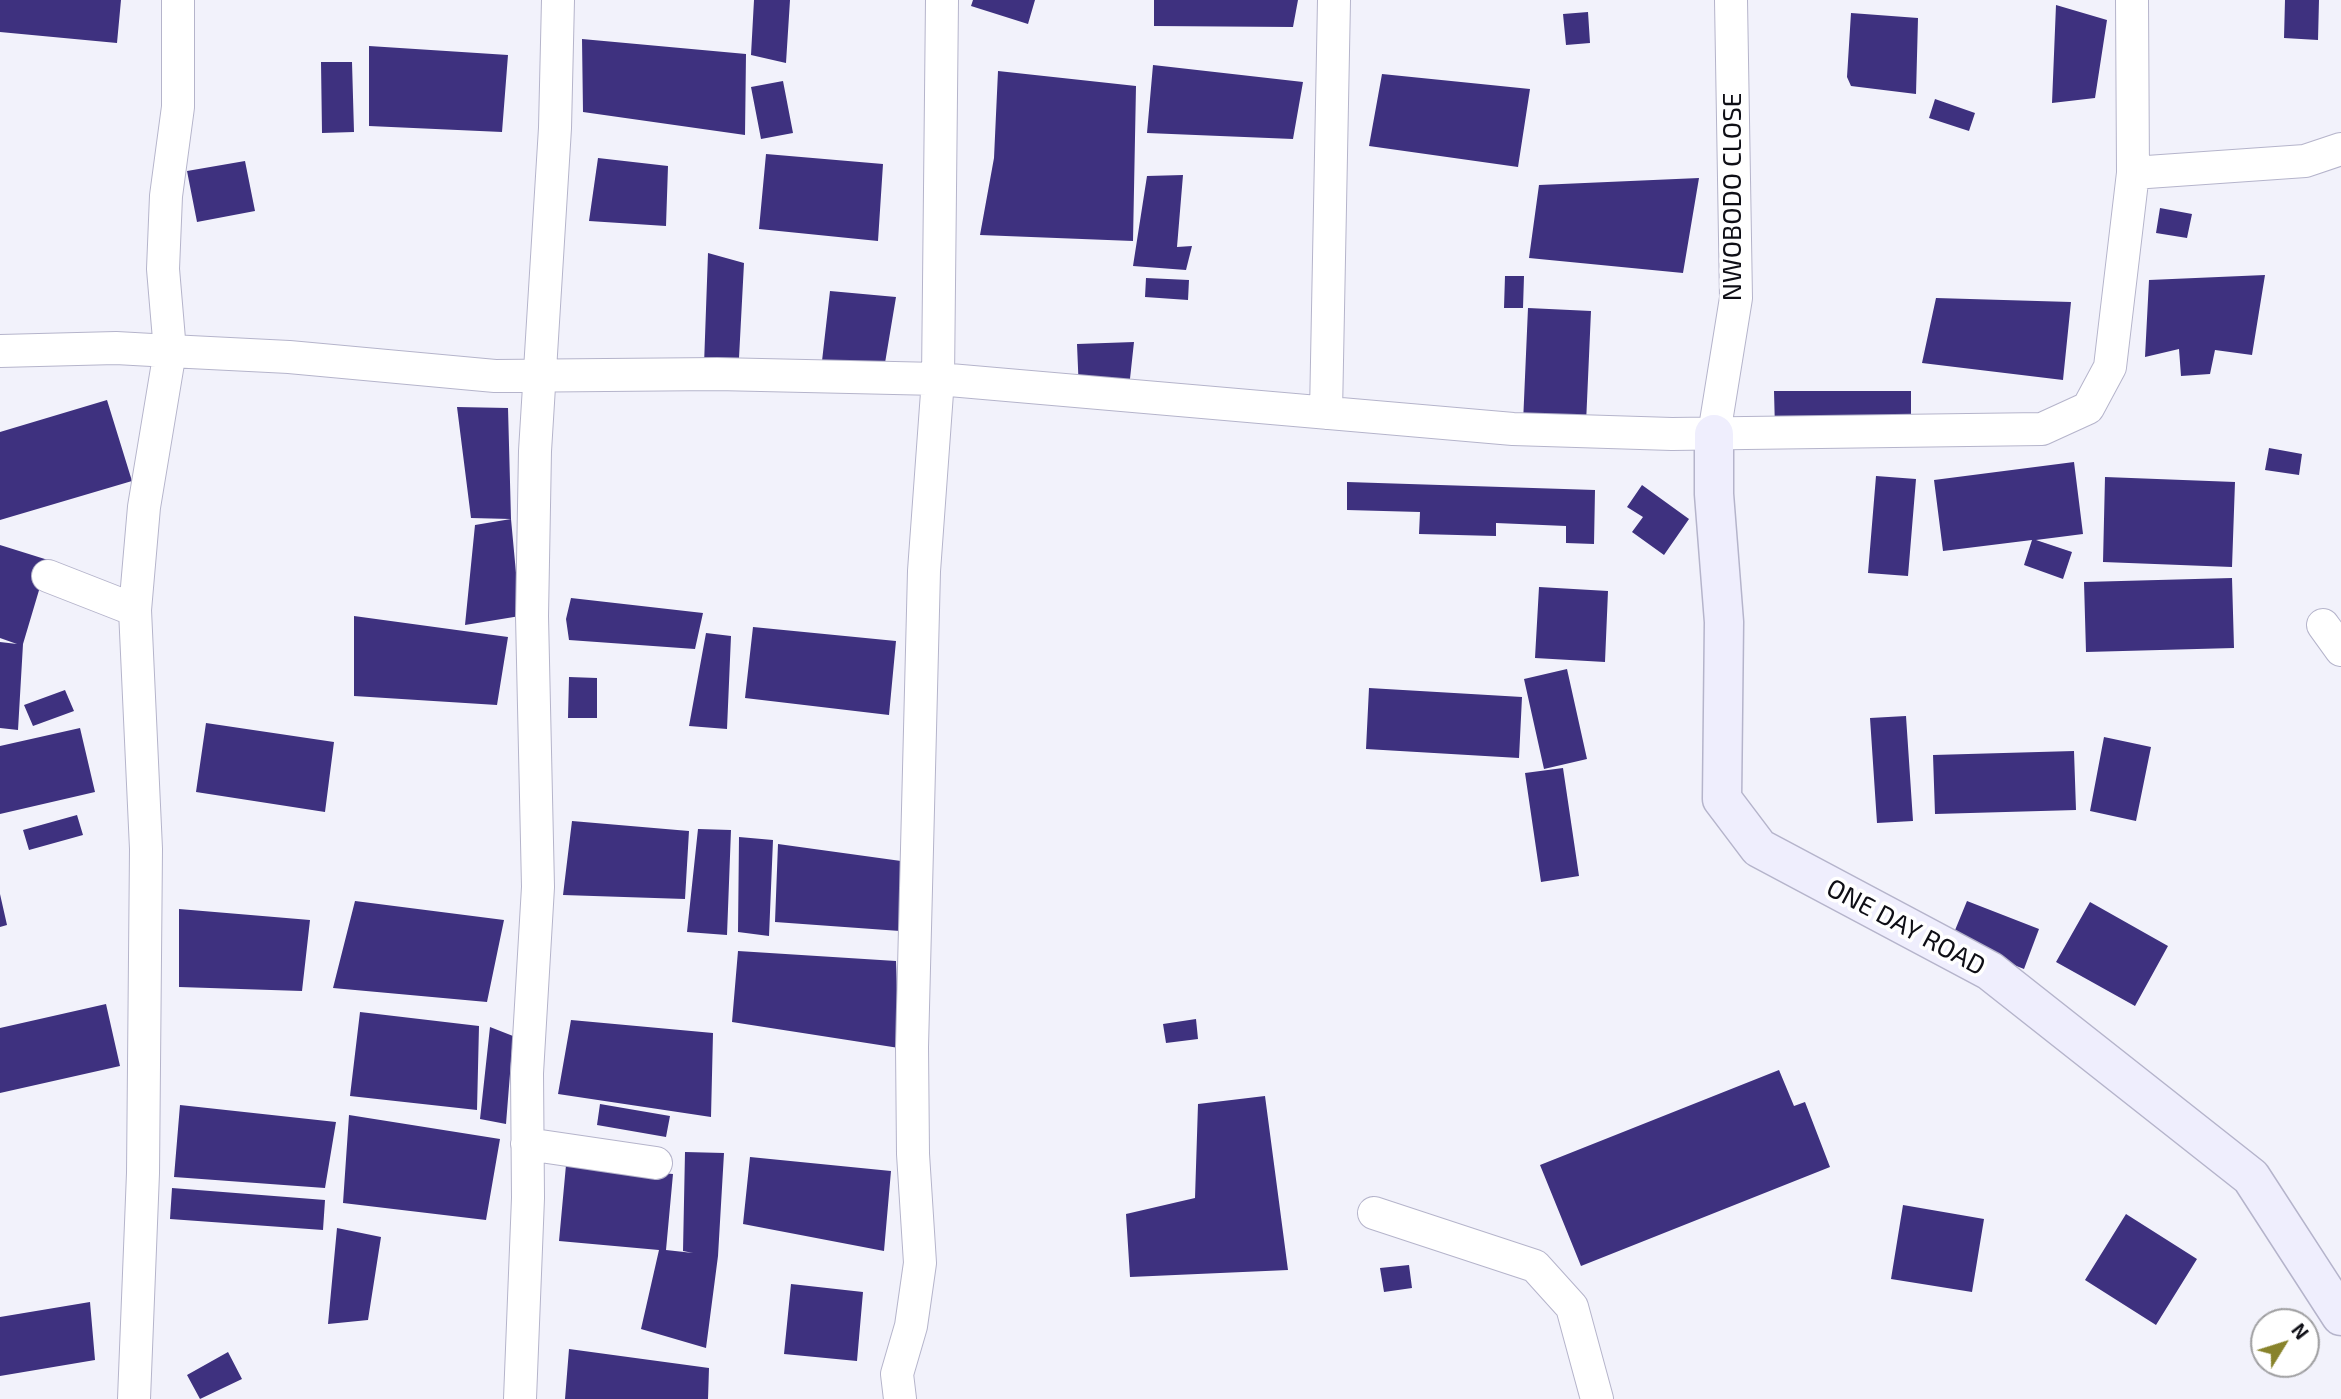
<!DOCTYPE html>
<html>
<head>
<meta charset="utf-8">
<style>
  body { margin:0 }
  #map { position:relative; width:2341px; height:1399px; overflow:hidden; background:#f2f2fb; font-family:"Exo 2",sans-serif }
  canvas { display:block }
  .north { position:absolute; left:2250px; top:1308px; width:70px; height:70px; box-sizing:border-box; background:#fff; border:2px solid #9f9fa1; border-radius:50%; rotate:52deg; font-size:19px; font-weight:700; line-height:28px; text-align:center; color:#0e0e15 }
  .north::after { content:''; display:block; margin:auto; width:24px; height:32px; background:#88832b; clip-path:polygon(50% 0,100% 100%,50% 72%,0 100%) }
</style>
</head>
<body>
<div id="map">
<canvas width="2341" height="1399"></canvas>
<div class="north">N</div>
</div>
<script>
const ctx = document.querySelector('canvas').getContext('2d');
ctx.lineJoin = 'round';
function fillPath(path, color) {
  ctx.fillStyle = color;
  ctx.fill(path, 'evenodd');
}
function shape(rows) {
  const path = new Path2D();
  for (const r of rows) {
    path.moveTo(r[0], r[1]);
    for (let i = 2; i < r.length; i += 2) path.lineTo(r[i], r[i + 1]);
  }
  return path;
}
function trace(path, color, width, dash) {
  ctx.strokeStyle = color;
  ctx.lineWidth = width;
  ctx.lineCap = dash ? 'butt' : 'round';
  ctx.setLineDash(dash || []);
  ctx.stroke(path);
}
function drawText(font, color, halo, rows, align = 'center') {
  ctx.font = font + ' "Exo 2",sans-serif';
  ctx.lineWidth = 7;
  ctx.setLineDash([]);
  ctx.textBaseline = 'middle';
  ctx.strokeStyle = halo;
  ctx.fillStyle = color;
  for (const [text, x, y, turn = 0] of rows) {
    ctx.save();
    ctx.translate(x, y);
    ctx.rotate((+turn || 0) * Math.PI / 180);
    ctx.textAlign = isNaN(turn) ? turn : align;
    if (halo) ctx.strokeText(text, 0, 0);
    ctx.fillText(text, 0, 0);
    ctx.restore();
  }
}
fillPath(shape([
  [0,0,121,0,117,43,0,32],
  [754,0,790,0,786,63,751,55],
  [973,0,1035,0,1028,24,971,6],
  [1154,0,1298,0,1293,27,1154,26],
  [2285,0,2319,0,2318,40,2284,38],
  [2056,5,2107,20,2095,98,2052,103],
  [1588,12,1590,43,1566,45,1563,14],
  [1851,13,1918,18,1916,94,1851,86,1847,77],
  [582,39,746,54,745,135,583,112],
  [369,46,508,55,502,132,369,126],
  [321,62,352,62,354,132,322,133],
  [1153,65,1303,82,1293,139,1147,133],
  [998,71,1136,86,1133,241,980,235,994,158],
  [1382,74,1530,89,1518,167,1369,146],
  [783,81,793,133,761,139,751,87],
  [1935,99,1975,113,1969,131,1929,118],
  [766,154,883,164,878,241,759,229],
  [598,158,668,166,666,226,589,221],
  [245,161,255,211,197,222,187,171],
  [1183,175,1177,247,1192,246,1186,270,1133,266,1147,176],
  [1699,178,1683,273,1529,258,1539,185],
  [2160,208,2192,214,2187,238,2156,233],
  [708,253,744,263,739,358,704,365],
  [2265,275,2252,355,2215,350,2210,374,2181,376,2179,349,2145,357,2149,280],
  [1505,276,1524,276,1523,308,1504,308],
  [1146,278,1189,280,1188,300,1145,297],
  [830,291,896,297,884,369,822,361],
  [1936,298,2071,302,2063,380,1922,363],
  [1528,308,1591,311,1585,446,1523,423],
  [1134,342,1128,397,1079,392,1077,344],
  [1774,391,1911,391,1911,428,1775,429],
  [107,400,132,481,0,520,0,432],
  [457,407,508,408,511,519,471,518],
  [2269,448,2302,454,2299,475,2265,470],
  [2074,462,2083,534,2036,540,2072,552,2063,579,2024,565,2032,540,1943,551,1934,480],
  [1876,476,1916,479,1908,576,1868,573],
  [2105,477,2235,482,2232,567,2103,562],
  [1347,482,1595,490,1594,544,1566,543,1566,526,1496,523,1496,536,1419,534,1420,512,1347,510],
  [1642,485,1689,519,1664,555,1632,532,1643,517,1627,507],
  [511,519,520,616,465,625,475,525],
  [0,545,48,560,23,644,18,730,0,728,0,642,17,644,0,638],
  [2232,578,2234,648,2086,652,2084,582],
  [1539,587,1608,591,1605,662,1535,658],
  [571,598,703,613,695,649,569,640,566,619],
  [354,616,508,637,497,705,354,696],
  [753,627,896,641,889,715,745,698],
  [706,633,731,636,727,729,689,726],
  [1567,669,1587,759,1544,769,1524,679],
  [569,677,597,678,597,718,568,718],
  [1369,688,1522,697,1519,758,1366,749],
  [65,690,74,711,33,726,24,705],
  [1906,716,1913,821,1877,823,1870,718],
  [206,723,334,742,325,812,196,792],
  [80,728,95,792,0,814,0,746],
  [2104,737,2151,747,2136,821,2090,811],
  [2074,751,2076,810,1935,814,1933,755],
  [1563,768,1579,876,1541,882,1525,773],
  [77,815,83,835,29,850,23,830],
  [572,821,689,831,685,899,563,895],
  [698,829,731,830,727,935,687,932],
  [739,837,773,840,769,936,738,932],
  [778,844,901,861,900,931,775,922],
  [0,894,7,925,0,927],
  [355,901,504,920,487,1002,333,988],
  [1967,901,2039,929,2024,969,1951,940],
  [2090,902,2168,946,2135,1006,2056,962],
  [179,909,310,920,302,991,179,987],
  [738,951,896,961,899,1048,732,1022],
  [106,1004,120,1066,0,1093,0,1028],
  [360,1012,479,1026,477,1110,350,1096],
  [1196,1019,1198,1039,1166,1043,1163,1024],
  [571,1020,713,1033,711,1117,558,1094],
  [490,1027,513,1036,506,1124,480,1119],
  [1779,1070,1794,1106,1805,1102,1830,1167,1581,1266,1540,1165],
  [1265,1096,1288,1270,1130,1277,1126,1214,1195,1198,1198,1104],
  [600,1104,670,1116,666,1137,597,1125],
  [180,1105,336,1122,325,1188,174,1177],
  [349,1115,500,1139,486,1220,343,1203],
  [685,1152,724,1153,718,1256,706,1348,641,1329,659,1250,559,1241,566,1165,673,1174,666,1250,693,1253,683,1251],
  [750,1157,891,1171,884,1251,743,1224],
  [172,1188,325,1200,323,1230,170,1219],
  [1903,1205,1984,1219,1972,1292,1891,1279],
  [2126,1214,2197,1259,2156,1325,2085,1280],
  [337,1228,381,1237,368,1320,328,1324],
  [1409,1265,1412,1288,1384,1292,1380,1268],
  [791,1284,863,1292,857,1361,784,1354],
  [90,1302,95,1360,0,1376,0,1317],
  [569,1349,709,1368,708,1399,565,1399],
  [228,1352,242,1379,200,1399,187,1375]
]), '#3e317f');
const minor = shape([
  [2133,173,2305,161,2341,149],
  [0,351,116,348,170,351,289,357,495,376,717,374,938,379,1513,429,1672,434,2042,429,2088,408,2110,367,2133,173,2132,0],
  [1326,413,1334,0],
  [1714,434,1736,298,1731,0],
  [48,576,135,610],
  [2323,625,2341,650],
  [527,1144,656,1163],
  [1374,1213,1535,1266,1572,1307,1597,1399],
  [134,1399,143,1173,146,849,135,610,144,507,170,351,163,269,166,196,178,107,178,0],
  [520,1399,528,1198,527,1073,538,887,532,616,535,451,555,128,558,0],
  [900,1399,897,1374,911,1326,920,1263,913,1154,912,1047,924,571,938,379,942,0]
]);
const secondary = shape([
  [1714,434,1714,494,1724,622,1722,799,1759,848,1990,971,2251,1177,2341,1316]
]);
trace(minor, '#b5b4cb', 34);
trace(secondary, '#b5b4cb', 41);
trace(minor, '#fff', 32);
trace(secondary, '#efeefd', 38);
drawText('26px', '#0e0e15', '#fff', [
  ["NWOBODO CLOSE",1732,197,-90],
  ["ONE DAY ROAD",1906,927,28]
]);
</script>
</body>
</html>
